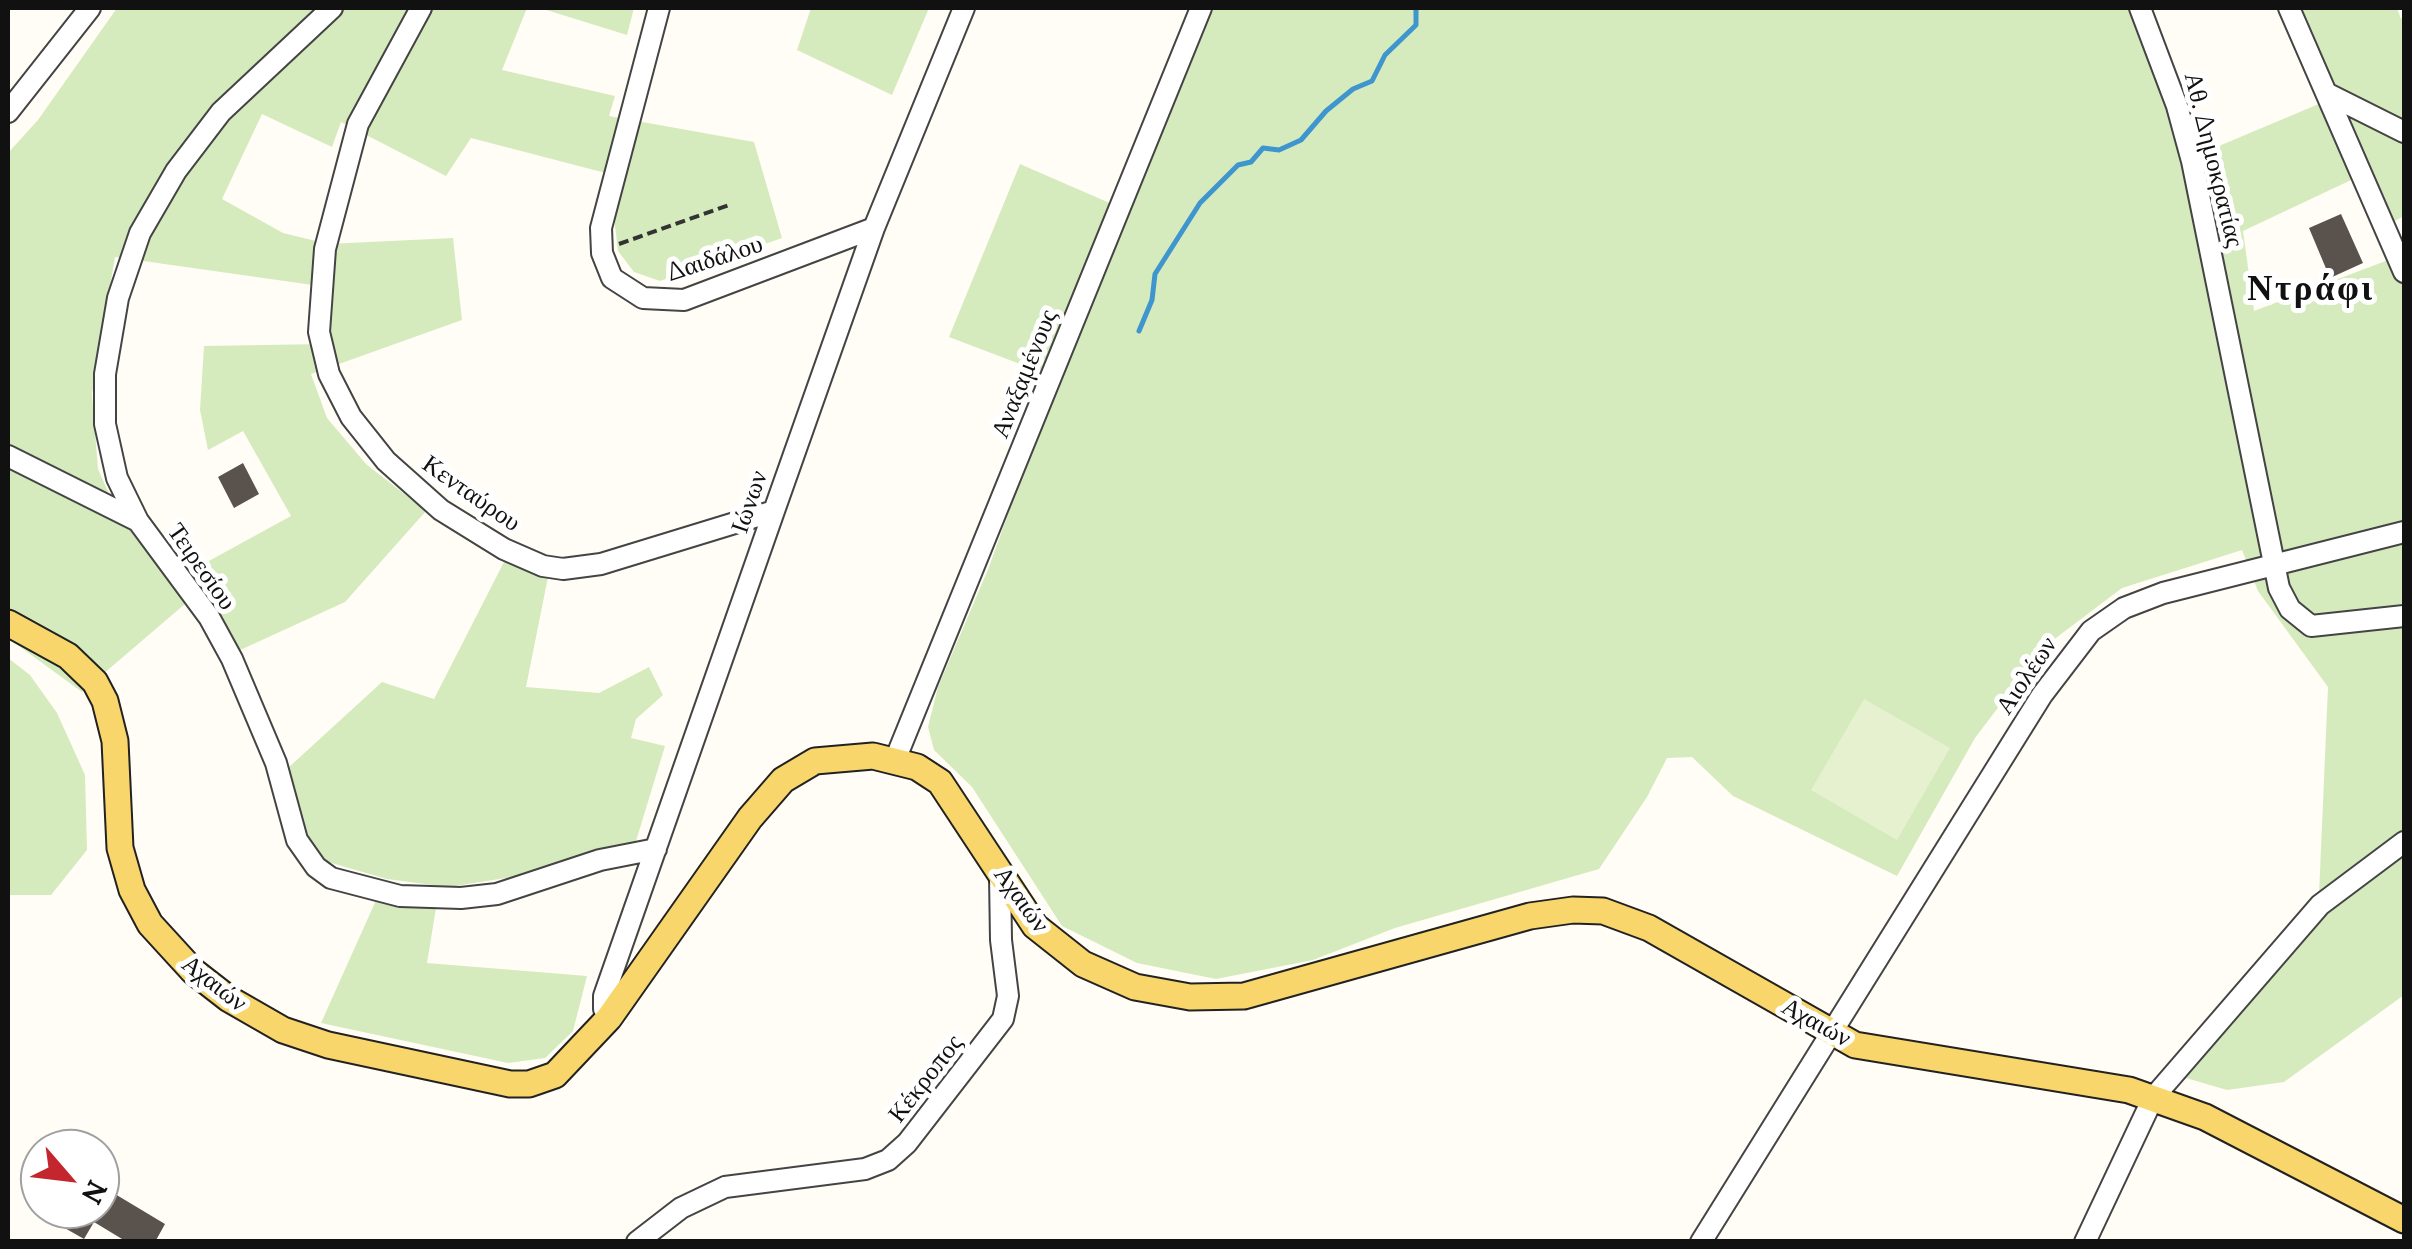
<!DOCTYPE html>
<html>
<head>
<meta charset="utf-8">
<style>
  body { margin:0 }
  #map { position:relative; width:2412px; height:1249px; overflow:hidden; background:#fffdf5; font-family:Lora,serif }
  canvas { display:block }
  .frame { position:absolute; inset:0; border:10px solid #111; pointer-events:none }
  .north { position:absolute; left:20px; top:1129px; width:100px; height:100px; box-sizing:border-box; background:#fff; border:2px solid #a0a0a0; border-radius:50%; rotate:118deg; font-size:28px; font-weight:700; line-height:40px; text-align:center; color:#111 }
  .north::after { content:''; display:block; margin:auto; width:35px; height:45px; background:#c4262e; clip-path:polygon(50% 0,100% 100%,50% 72%,0 100%) }
</style>
</head>
<body>
<div id="map">
<canvas width="2412" height="1249"></canvas>
<div class="frame"></div>
<div class="north">N</div>
</div>
<script>
const ctx = document.querySelector('canvas').getContext('2d');
ctx.lineJoin = 'round';
function fillPath(path, color) {
  ctx.fillStyle = color;
  ctx.fill(path, 'evenodd');
}
function shape(rows) {
  const path = new Path2D();
  for (const r of rows) {
    path.moveTo(r[0], r[1]);
    for (let i = 2; i < r.length; i += 2) path.lineTo(r[i], r[i + 1]);
  }
  return path;
}
function trace(path, color, width, dash) {
  ctx.strokeStyle = color;
  ctx.lineWidth = width;
  ctx.lineCap = dash ? 'butt' : 'round';
  ctx.setLineDash(dash || []);
  ctx.stroke(path);
}
function drawText(font, color, halo, rows, align = 'center') {
  ctx.font = font + ' Lora,serif';
  ctx.lineWidth = 10;
  ctx.setLineDash([]);
  ctx.textBaseline = 'middle';
  ctx.strokeStyle = halo;
  ctx.fillStyle = color;
  for (const [text, x, y, turn = 0] of rows) {
    ctx.save();
    ctx.translate(x, y);
    ctx.rotate((+turn || 0) * Math.PI / 180);
    ctx.textAlign = isNaN(turn) ? turn : align;
    if (halo) ctx.strokeText(text, 0, 0);
    ctx.fillText(text, 0, 0);
    ctx.restore();
  }
}
fillPath(shape([
  [117,8,527,8,502,70,615,96,609,116,754,142,782,238,660,281,634,272,618,251,614,217,625,178,471,138,446,176,341,122,332,147,262,114,222,199,283,233,328,244,453,238,462,320,311,374,327,418,366,464,426,511,345,602,238,651,199,592,82,692,8,638,8,153,38,120],
  [115,257,327,287,326,344,204,346,200,410,208,450,243,431,291,516,176,579,121,521,98,469,92,394],
  [540,8,634,8,627,35],
  [811,8,929,8,892,95,797,50],
  [1210,8,2129,8,2188,159,2333,98,2296,8,2397,8,2401,19,2404,17,2404,216,2391,223,2366,173,2243,231,2254,311,2404,254,2404,995,2284,1082,2227,1090,2186,1078,2318,918,2328,687,2258,591,2242,550,2122,588,2044,647,1975,738,1897,876,1733,796,1692,757,1667,758,1647,797,1599,869,1395,928,1313,960,1216,979,1137,963,1062,926,972,787,934,750,928,727,938,687,989,567,1057,378,949,337,1020,164,1128,211],
  [506,558,548,577,526,687,599,693,649,667,663,695,636,719,631,738,665,746,636,841,512,877,448,887,387,879,328,862,307,841,288,768,382,682,434,699],
  [8,658,30,675,57,713,85,775,87,850,51,895,8,895],
  [377,898,437,902,427,963,587,976,573,1031,545,1058,508,1063,321,1023]
]), '#d5ebbd');
fillPath(shape([
  [1864,699,1950,748,1897,840,1811,790]
]), '#e6f2cf');
trace(shape([
  [1139,331,1152,300,1155,274,1200,203,1238,165,1251,162,1263,148,1279,150,1301,140,1326,111,1353,89,1372,81,1385,55,1416,25,1416,8]
]), '#3f96cf', 5);
fillPath(shape([
  [2341,214,2363,263,2330,278,2309,228],
  [243,463,259,494,234,508,218,477],
  [100,1185,165,1224,155,1242,127,1242,94,1222,84,1239,63,1227,73,1209,100,1209]
]), '#5a524d');
const minor = shape([
  [332,8,221,112,176,171,140,233,118,298,105,374,105,424,117,478,138,521,209,617,232,659,276,763,297,840,316,867,331,878,400,896,461,898,497,894,600,860,656,849],
  [421,8,358,124,325,249,319,332,329,374,351,417,386,461,441,510,504,549,543,566,563,569,601,564,774,511],
  [659,8,601,228,602,253,612,278,643,298,684,300,874,228],
  [2140,8,2177,106,2192,161,2279,588,2290,609,2311,626,2404,616],
  [2289,8,2404,272],
  [2326,93,2404,132],
  [8,112,90,8],
  [8,456,136,520],
  [895,760,1201,8],
  [609,1018,604,1009,604,996,774,511,874,228,964,8],
  [637,1242,681,1208,725,1187,865,1169,888,1160,907,1143,1003,1019,1008,996,1001,940,1000,876],
  [1701,1242,2042,695,2091,631,2124,608,2163,593,2404,532],
  [2085,1242,2153,1098,2320,905,2404,842]
]);
const major = shape([
  [8,623,68,656,95,682,105,701,115,741,120,848,132,890,150,924,193,971,229,999,283,1030,328,1045,510,1084,529,1084,555,1075,609,1018,750,818,783,780,815,761,873,756,917,767,940,782,1035,926,1083,964,1135,987,1190,997,1244,996,1530,916,1573,910,1603,911,1649,928,1855,1045,2129,1090,2205,1117,2404,1220]
]);
trace(minor, '#444', 24);
trace(major, '#222', 29);
trace(shape([
  [619,244,732,204]
]), '#333', 4, [10, 5]);
trace(minor, '#fff', 20);
trace(major, '#f9d66b', 25);
drawText('25px', '#111', '#fff', [
  ["Αθ. Δημοκρατίας",2213,160,76],
  ["Δαιδάλου",715,259,-18],
  ["Αναξαμένους",1025,374,-68],
  ["Κενταύρου",471,494,35],
  ["Ιώνων",750,502,-71],
  ["Τειρεσίου",201,567,55],
  ["Αιολέων",2027,676,-56],
  ["Αχαιών",1021,900,54],
  ["Αχαιών",214,984,38],
  ["Αχαιών",1816,1023,29],
  ["Κέκροπος",926,1079,-52]
]);
ctx.letterSpacing = '2.5px';
drawText('bold 35px', '#111', '#fff', [
  ["Ντράφι",2311,290]
]);
ctx.letterSpacing = '0px';
</script>
</body>
</html>
